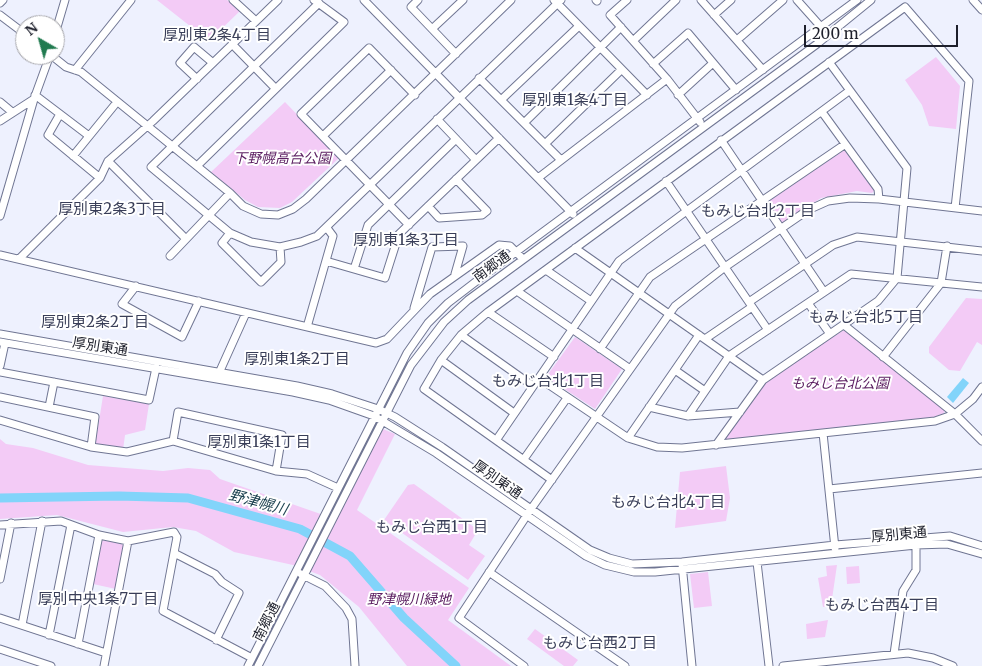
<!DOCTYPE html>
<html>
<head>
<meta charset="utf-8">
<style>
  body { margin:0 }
  #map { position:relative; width:982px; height:666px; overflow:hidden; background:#eef1fe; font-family:Merriweather,serif }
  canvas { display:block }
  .north { position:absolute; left:15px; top:15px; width:50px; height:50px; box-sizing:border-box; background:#fff; border:1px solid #a5a5aa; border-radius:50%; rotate:322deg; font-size:14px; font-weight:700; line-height:20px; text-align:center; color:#1d1f2b }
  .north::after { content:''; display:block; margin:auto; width:18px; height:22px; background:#207a4f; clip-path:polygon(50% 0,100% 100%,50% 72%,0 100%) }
  .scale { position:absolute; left:804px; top:25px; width:154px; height:22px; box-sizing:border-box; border:2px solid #1d1f2b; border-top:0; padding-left:6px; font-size:15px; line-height:18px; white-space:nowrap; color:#1d1f2b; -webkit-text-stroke:4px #fff; paint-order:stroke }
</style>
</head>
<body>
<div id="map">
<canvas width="982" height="666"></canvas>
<div class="north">N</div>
<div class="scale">200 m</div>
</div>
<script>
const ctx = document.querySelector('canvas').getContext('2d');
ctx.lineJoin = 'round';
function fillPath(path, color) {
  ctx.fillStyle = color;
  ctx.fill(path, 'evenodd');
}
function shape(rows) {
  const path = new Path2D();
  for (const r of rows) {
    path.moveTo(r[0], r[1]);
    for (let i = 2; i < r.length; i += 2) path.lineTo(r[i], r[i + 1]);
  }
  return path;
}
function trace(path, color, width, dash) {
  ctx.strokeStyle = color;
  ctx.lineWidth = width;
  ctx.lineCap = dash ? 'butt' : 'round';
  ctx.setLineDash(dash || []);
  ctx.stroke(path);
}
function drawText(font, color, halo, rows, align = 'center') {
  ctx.font = font + ' Merriweather,"Noto Sans JP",serif';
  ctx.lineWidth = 4;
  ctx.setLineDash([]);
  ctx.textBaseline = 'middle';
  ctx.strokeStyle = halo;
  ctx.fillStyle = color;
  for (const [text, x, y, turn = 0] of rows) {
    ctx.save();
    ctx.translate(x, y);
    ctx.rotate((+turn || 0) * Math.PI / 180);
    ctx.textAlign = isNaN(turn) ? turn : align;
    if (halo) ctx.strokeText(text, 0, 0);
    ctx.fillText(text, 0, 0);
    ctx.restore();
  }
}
fillPath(shape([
  [157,0,227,0,241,10,209,41],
  [936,57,960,86,956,129,929,126,922,105,905,80],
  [285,102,339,158,292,202,280,208,258,207,245,200,211,172],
  [844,150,875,190,872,193,857,191,821,198,781,224,766,203],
  [966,298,982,299,982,345,977,342,960,371,949,370,929,353,929,347],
  [844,330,945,408,944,413,934,417,850,428,718,442,764,381],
  [575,337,622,369,595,409,546,377],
  [103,396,149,404,145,430,125,435,123,450,95,446],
  [383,429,395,434,357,510,469,588,448,620,511,666,407,666,359,607,320,575,293,565,234,552,196,531,173,527,123,532,57,515,0,519,0,439,6,444,33,448,88,465,163,471,188,468,210,470,220,479,335,519,376,437],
  [726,466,730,498,726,521,675,528,680,472],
  [414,484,478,530,469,545,485,556,468,580,384,520,408,485],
  [103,540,122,544,124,547,116,589,93,584,101,542],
  [837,565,831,606,823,607,818,578,827,576,826,566],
  [859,566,860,583,847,584,846,567],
  [708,572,712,606,694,608,690,574],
  [828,620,825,637,807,639,806,624],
  [535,629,578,660,573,666,564,666,527,639]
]), '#f3cbf6');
fillPath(shape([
  [963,378,969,383,953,403,947,397]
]), '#82d4fa');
trace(shape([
  [0,498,119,496,188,498,300,529,350,556,404,618,456,666]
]), '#82d4fa', 9);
const minor = shape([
  [233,0,256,21],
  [364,0,573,214],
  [418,0,411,7,456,54],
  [554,0,647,95],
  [596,0,597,1],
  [627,0,610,15,667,79,700,122],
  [701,0,763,70],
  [797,0,822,28],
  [973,0,982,10],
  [0,3,3,0],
  [319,3,151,167,230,233,251,242,280,247,301,242,317,236,561,0],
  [0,15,25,34],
  [714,15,731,0],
  [432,29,463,0],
  [55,34,65,0],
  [634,40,676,0],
  [737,40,783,0],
  [232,44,275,88],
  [51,55,66,67,81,72,230,193,243,206,261,214,278,215,293,209,306,199,511,0],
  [653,64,688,33,736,90],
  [75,70,131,0],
  [479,78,561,160],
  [197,79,180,63,194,47,213,63],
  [35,95,89,136],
  [678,95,713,63],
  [501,100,579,26],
  [0,102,12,112],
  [822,112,878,189,879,199],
  [60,114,48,135,100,178],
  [437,119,476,160],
  [0,121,34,99],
  [525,122,621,27],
  [323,136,391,70],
  [721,140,824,292],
  [546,143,621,70],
  [73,156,117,102],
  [108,161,186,239],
  [197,166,344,22,314,0],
  [538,178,667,79],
  [666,181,768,330],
  [428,206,439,218,482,215,487,211,456,179],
  [0,216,34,99,50,55],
  [409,225,301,114,369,48,415,95],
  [230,233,222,243,261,282,281,262,280,247],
  [575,248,763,380],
  [0,255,376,343,387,339,430,294,499,245,510,246,523,259],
  [170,256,230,193],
  [19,259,100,178,108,161,153,121,278,0],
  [326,261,385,278,399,234,499,138],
  [354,269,368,225,456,139],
  [546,270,591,301],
  [136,286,122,304,182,337,199,301],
  [517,291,630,369],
  [749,302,833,245,857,237,982,251],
  [808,303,830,334],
  [414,308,432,247,463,246,455,274],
  [488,312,554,357],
  [844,325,955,414,982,441],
  [307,327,333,236,327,228],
  [0,334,297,386,332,394,378,409,395,417,442,447,590,550,609,558,632,564,682,562,835,545,950,536,982,546],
  [461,335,533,386],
  [705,339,752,307],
  [0,342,293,392,329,400,374,416,436,453,586,556,605,565,634,572,655,572,916,545,947,544,982,554],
  [600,349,650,277,844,145],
  [883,357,941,283,947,246],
  [441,360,514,413],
  [0,366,5,343],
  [675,370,705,391],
  [0,372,149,400,156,368],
  [219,373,246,313],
  [539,378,628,438,657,447,682,448,935,421,955,414,973,399,982,387],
  [0,397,95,417,91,447],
  [49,407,54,382],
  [649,407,688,416,740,412],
  [688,416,729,356,851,274,982,287],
  [0,420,91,447,127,452,173,441,276,471,307,474,338,488],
  [823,433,835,548],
  [628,438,699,335],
  [497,439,619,261,849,91],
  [173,441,178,412,282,435,276,471],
  [716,445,763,380,878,301,897,278,907,168,829,62],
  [524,459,567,398],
  [552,480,424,389,441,360,461,335,488,312,905,7,969,81,955,208],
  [829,489,982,473],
  [0,525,61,521,99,535,128,541,174,532,177,537,163,611,252,658],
  [174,553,215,574,222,582,239,593,216,640],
  [757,562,769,666],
  [682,564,692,666],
  [489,572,625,666],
  [301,574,325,586,346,608,352,619,355,666],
  [0,579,11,523],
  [0,618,106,653],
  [22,625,42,521],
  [49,635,71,525],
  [78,644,99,535],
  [0,649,51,666],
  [894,654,903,591,916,570,916,545],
  [104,666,128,541],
  [248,666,407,353,428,323,448,303,478,280,857,0],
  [258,666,411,365,444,322,468,300,817,44,871,0],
  [524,666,459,618,531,509,675,306,725,267,808,210,828,201,850,198,879,199,982,211],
  [783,666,908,653,933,658,953,666]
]);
trace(minor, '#707693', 9);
trace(minor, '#fff', 7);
drawText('italic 14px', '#5d2163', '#fff', [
  ["下野幌高台公園",282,159],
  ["もみじ台北公園",840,384],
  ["野津幌川緑地",409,600]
]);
drawText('14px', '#1d1f2b', '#fff', [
  ["南郷通",492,267,-36],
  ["厚別東通",100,347,9],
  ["厚別東通",497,480,35],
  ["厚別東通",899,535,-5],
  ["南郷通",267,622,-63]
]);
drawText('15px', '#393e58', '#fff', [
  ["厚別東2条4丁目",217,36],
  ["厚別東1条4丁目",575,101],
  ["厚別東2条3丁目",112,210],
  ["もみじ台北2丁目",758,212],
  ["厚別東1条3丁目",406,241],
  ["もみじ台北5丁目",866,318],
  ["厚別東2条2丁目",95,323],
  ["厚別東1条2丁目",297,360],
  ["もみじ台北1丁目",548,382],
  ["厚別東1条1丁目",259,443],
  ["もみじ台北4丁目",668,503],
  ["もみじ台西1丁目",432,528],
  ["厚別中央1条7丁目",98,600],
  ["もみじ台西4丁目",882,606],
  ["もみじ台西2丁目",600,644]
]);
drawText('italic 15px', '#1a3f4e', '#fff', [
  ["野津幌川",258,503,15]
]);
</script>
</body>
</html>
